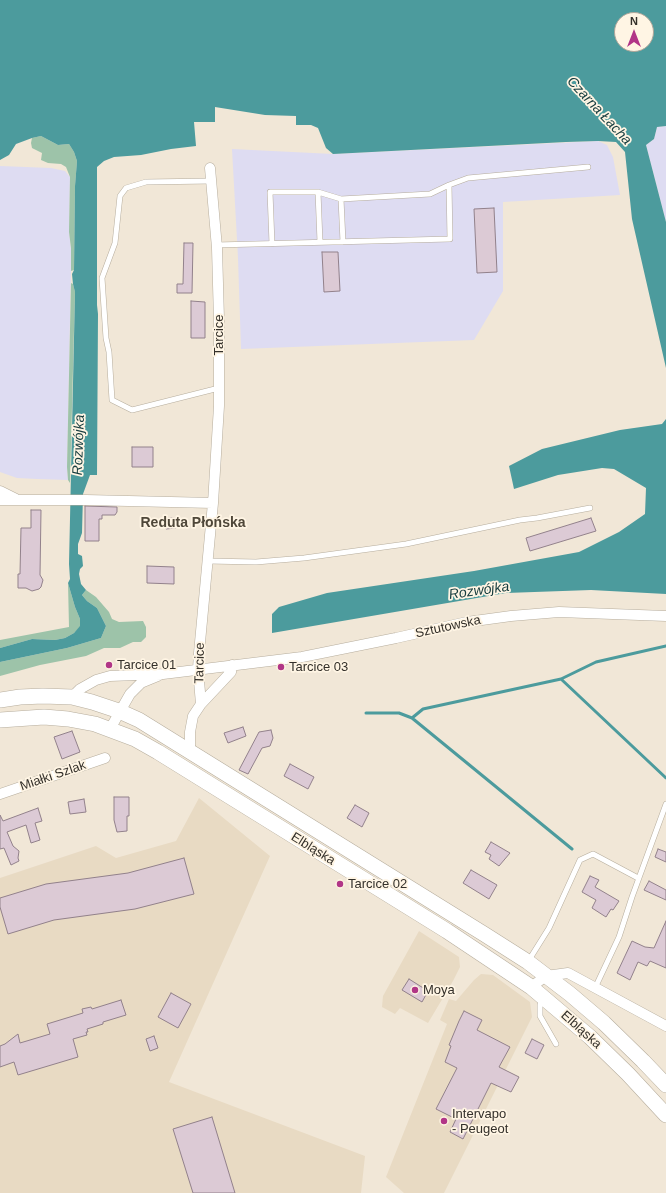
<!DOCTYPE html>
<html>
<head>
<meta charset="utf-8">
<style>
  body { margin:0 }
  #map { position:relative; width:666px; height:1193px; overflow:hidden; background:#f1e7d7; font-family:Arial,sans-serif }
  canvas { display:block }
  .north { position:absolute; left:614px; top:12px; width:40px; height:40px; box-sizing:border-box; background:#fff5e4; border:1px solid #aea69a; border-radius:50%; rotate:0deg; font-size:11px; font-weight:700; line-height:16px; text-align:center; color:#34302a }
  .north::after { content:''; display:block; margin:auto; width:14px; height:18px; background:#b13587; clip-path:polygon(50% 0,100% 100%,50% 72%,0 100%) }
</style>
</head>
<body>
<div id="map">
<canvas width="666" height="1193"></canvas>
<div class="north">N</div>
</div>
<script>
const ctx = document.querySelector('canvas').getContext('2d');
ctx.lineJoin = 'round';
function fillPath(path, color) {
  ctx.fillStyle = color;
  ctx.fill(path, 'evenodd');
}
function shape(rows) {
  const path = new Path2D();
  for (const r of rows) {
    path.moveTo(r[0], r[1]);
    for (let i = 2; i < r.length; i += 2) path.lineTo(r[i], r[i + 1]);
  }
  return path;
}
function trace(path, color, width, dash) {
  ctx.strokeStyle = color;
  ctx.lineWidth = width;
  ctx.lineCap = dash ? 'butt' : 'round';
  ctx.setLineDash(dash || []);
  ctx.stroke(path);
}
function drawText(font, color, halo, rows, align = 'center') {
  ctx.font = font + ' Arial,sans-serif';
  ctx.lineWidth = 3.5;
  ctx.setLineDash([]);
  ctx.textBaseline = 'middle';
  ctx.strokeStyle = halo;
  ctx.fillStyle = color;
  for (const [text, x, y, turn = 0] of rows) {
    ctx.save();
    ctx.translate(x, y);
    ctx.rotate((+turn || 0) * Math.PI / 180);
    ctx.textAlign = isNaN(turn) ? turn : align;
    if (halo) ctx.strokeText(text, 0, 0);
    ctx.fillText(text, 0, 0);
    ctx.restore();
  }
}
fillPath(shape([
  [199,798,270,856,169,1082,365,1156,361,1193,0,1193,0,878,96,846,116,858,176,841],
  [419,931,459,957,460,967,453,981,428,1023,400,1008,395,1014,382,1007,383,996],
  [481,974,493,975,530,1002,532,1017,444,1193,404,1193,386,1177,447,1024,440,1020,449,999,456,1001,474,980]
]), '#e8dac3');
fillPath(shape([
  [666,126,666,222,646,145,654,139,657,127],
  [598,141,607,145,613,157,620,195,503,202,503,291,474,340,241,349,238,258,232,149,333,154],
  [0,166,51,168,65,171,70,177,69,231,71,248,71,271,67,467,68,480,37,479,17,478,0,472]
]), '#dedcf2');
fillPath(shape([
  [41,136,58,145,69,144,74,152,77,161,75,186,74,270,71,271,71,248,69,232,70,177,66,167,61,164,48,163,41,160,42,153,32,148,31,143,32,138],
  [71,283,73,284,75,292,70,483,68,480,67,467],
  [68,583,75,607,80,619,80,627,74,633,65,638,55,640,32,639,0,648,0,640,69,627],
  [86,590,96,597,109,612,112,619,119,622,143,621,146,627,146,637,141,642,133,642,120,648,104,648,86,656,40,665,0,676,0,662,67,648,101,638,106,626,97,608,87,601,82,595]
]), '#9dc3a9');
fillPath(shape([
  [0,0,666,0,666,126,657,127,654,139,646,145,666,222,666,368,632,219,625,152,616,142,598,141,566,142,333,154,326,148,318,128,311,125,296,125,296,116,265,115,215,107,215,122,194,122,196,146,171,149,141,155,114,157,104,161,97,167,97,305,98,314,97,475,90,475,83,494,82,533,78,544,78,554,82,556,83,566,80,569,79,574,81,584,86,590,82,595,87,601,97,608,106,626,101,638,67,648,0,662,0,648,32,639,55,640,65,638,74,633,80,626,80,619,75,607,68,583,70,579,69,564,75,292,73,284,72,274,74,270,75,186,77,161,74,152,69,144,58,145,41,136,32,138,16,144,9,155,0,160],
  [622,20,646,20,646,44,622,44],
  [666,419,666,594,591,590,506,593,272,633,272,614,279,607,327,593,474,571,579,552,619,532,645,514,646,488,614,469,602,468,558,475,514,489,509,466,542,449,620,430,662,424]
]), '#4c9b9d');
trace(shape([
  [561,679,666,778],
  [366,713,399,713,412,718,423,709,561,679,596,662,666,646],
  [412,718,572,849]
]), '#4c9b9d', 3);
const building = shape([
  [494,208,497,272,477,273,474,209,494,208],
  [184,243,193,243,192,293,177,293,177,284,183,284,184,243],
  [322,252,338,252,340,291,324,292,322,252],
  [191,301,205,302,205,338,191,338,191,301],
  [132,447,153,447,153,467,132,467,132,447],
  [85,506,117,507,117,512,115,515,102,515,102,519,99,519,99,541,85,541,85,506],
  [31,510,41,510,40,575,43,580,41,587,39,589,32,591,26,588,18,588,18,574,20,574,21,528,31,528,31,510],
  [166,518,176,518,176,528,166,529,166,518],
  [591,518,596,531,530,551,526,538,591,518],
  [147,566,174,567,174,584,147,583,147,566],
  [243,727,246,736,228,743,224,733,243,727],
  [271,730,273,738,270,746,262,748,248,774,239,770,259,732,271,730],
  [72,731,80,752,62,759,54,737,72,731],
  [290,764,314,777,308,789,284,776,290,764],
  [114,797,129,797,129,816,127,816,127,831,117,832,114,820,114,797],
  [84,799,86,812,70,814,68,802,84,799],
  [355,805,369,813,362,827,347,818,355,805],
  [38,808,42,821,35,823,40,840,31,843,26,825,7,832,13,846,19,851,18,858,19,861,11,865,4,848,0,849,0,815,3,821,38,808],
  [491,842,510,853,499,866,489,859,491,855,485,852,491,842],
  [658,849,666,852,666,862,655,857,658,849],
  [184,858,194,894,135,909,54,920,8,934,0,907,0,898,46,884,128,873,184,858],
  [471,870,497,885,489,899,463,883,471,870],
  [590,876,599,880,595,887,619,901,613,910,611,909,606,917,592,908,596,900,582,892,590,876],
  [649,881,666,890,666,900,644,890,649,881],
  [666,921,666,968,650,961,647,966,638,962,630,980,617,973,632,941,645,947,654,948,666,921],
  [409,979,428,991,422,1002,402,990,409,979],
  [171,993,191,1004,178,1028,158,1017,171,993],
  [121,1000,126,1015,103,1022,103,1024,87,1029,88,1032,86,1032,87,1035,73,1039,78,1057,18,1075,14,1062,0,1067,0,1046,5,1044,18,1034,20,1043,50,1034,47,1024,83,1013,82,1009,91,1007,92,1009,121,1000],
  [464,1011,482,1020,477,1030,510,1047,499,1067,519,1077,511,1092,491,1083,463,1139,450,1132,456,1119,436,1109,457,1068,445,1062,451,1046,449,1045,459,1021,464,1011],
  [154,1036,158,1048,150,1051,146,1039,154,1036],
  [532,1039,544,1045,537,1059,525,1053,532,1039],
  [212,1117,235,1193,193,1193,173,1129,212,1117]
]);
fillPath(building, '#dccad5');
trace(building, '#92818b', 1);
const service = shape([
  [211,181,146,182,126,188,120,196,115,243,102,278,106,338,109,352,112,400,132,410,219,388],
  [318,192,341,199],
  [343,242,341,199,430,194,449,185],
  [272,244,270,192,318,192,320,242],
  [216,245,450,239,449,185,468,178,588,167],
  [208,561,256,562,304,558,406,544,520,520,537,518,590,508],
  [529,960,549,928,580,860,593,854,638,878],
  [595,988,619,937,632,897,666,804],
  [542,998,540,1005,540,1016,556,1044]
]);
const minor = shape([
  [0,491,16,499],
  [0,500,86,500,213,503],
  [72,697,80,689,96,680,110,676,163,674,302,657,396,638,467,622,511,616,559,612,666,616],
  [201,704,198,669,199,653,213,503,219,406,219,320,217,248,210,168],
  [110,729,130,694,141,683,158,676],
  [190,751,190,732,193,716,201,704,231,672,232,665],
  [0,794,105,758],
  [531,987,546,976,568,973,666,1026]
]);
const secondary = shape([
  [0,700,20,697,43,696,72,697,92,702,119,711,139,720,484,934,528,962,570,994,604,1023,643,1061,666,1085],
  [0,720,44,717,68,719,95,724,135,739,158,752,447,931,531,987,590,1037,628,1074,666,1115]
]);
trace(service, '#b6ad9d', 6);
trace(minor, '#b6ad9d', 11);
trace(secondary, '#b6ad9d', 16);
trace(service, '#fff', 5);
trace(minor, '#fff', 10);
trace(secondary, '#fff', 15);
for (const [x, y, r, color] of [
  [109,665,4,"#b13587"],
  [281,667,4,"#b13587"],
  [340,884,4,"#b13587"],
  [415,990,4,"#b13587"],
  [444,1121,4,"#b13587"]
]) {
  const dot = new Path2D();
  dot.arc(x, y, r, 0, 2 * Math.PI);
  ctx.fillStyle = color;
  ctx.fill(dot);
  trace(dot, '#fff5e4', 1.5);
}
drawText('13px', '#34302a', '#fff5e4', [
  ["Tarcice",219,335,-90],
  ["Sztutowska",448,627,-12],
  ["Tarcice",200,663,-89],
  ["Miałki Szlak",53,776,-19],
  ["Elbląska",313,849,32],
  ["Elbląska",581,1030,42]
]);
drawText('13px', '#34302a', '#fff5e4', [
  ["Tarcice 01",117,665],
  ["Tarcice 03",289,667],
  ["Tarcice 02",348,884],
  ["Moya",423,990],
  ["Intervapo",452,1114],
  ["- Peugeot",452,1129]
], 'left');
drawText('italic 14px', '#163c3e', '#fff5e4', [
  ["Czarna Łacha",599,111,47],
  ["Rozwójka",79,445,-88],
  ["Rozwójka",479,591,-8]
]);
drawText('bold 14px', '#4f4739', '#fff5e4', [
  ["Reduta Płońska",193,523]
]);
</script>
</body>
</html>
